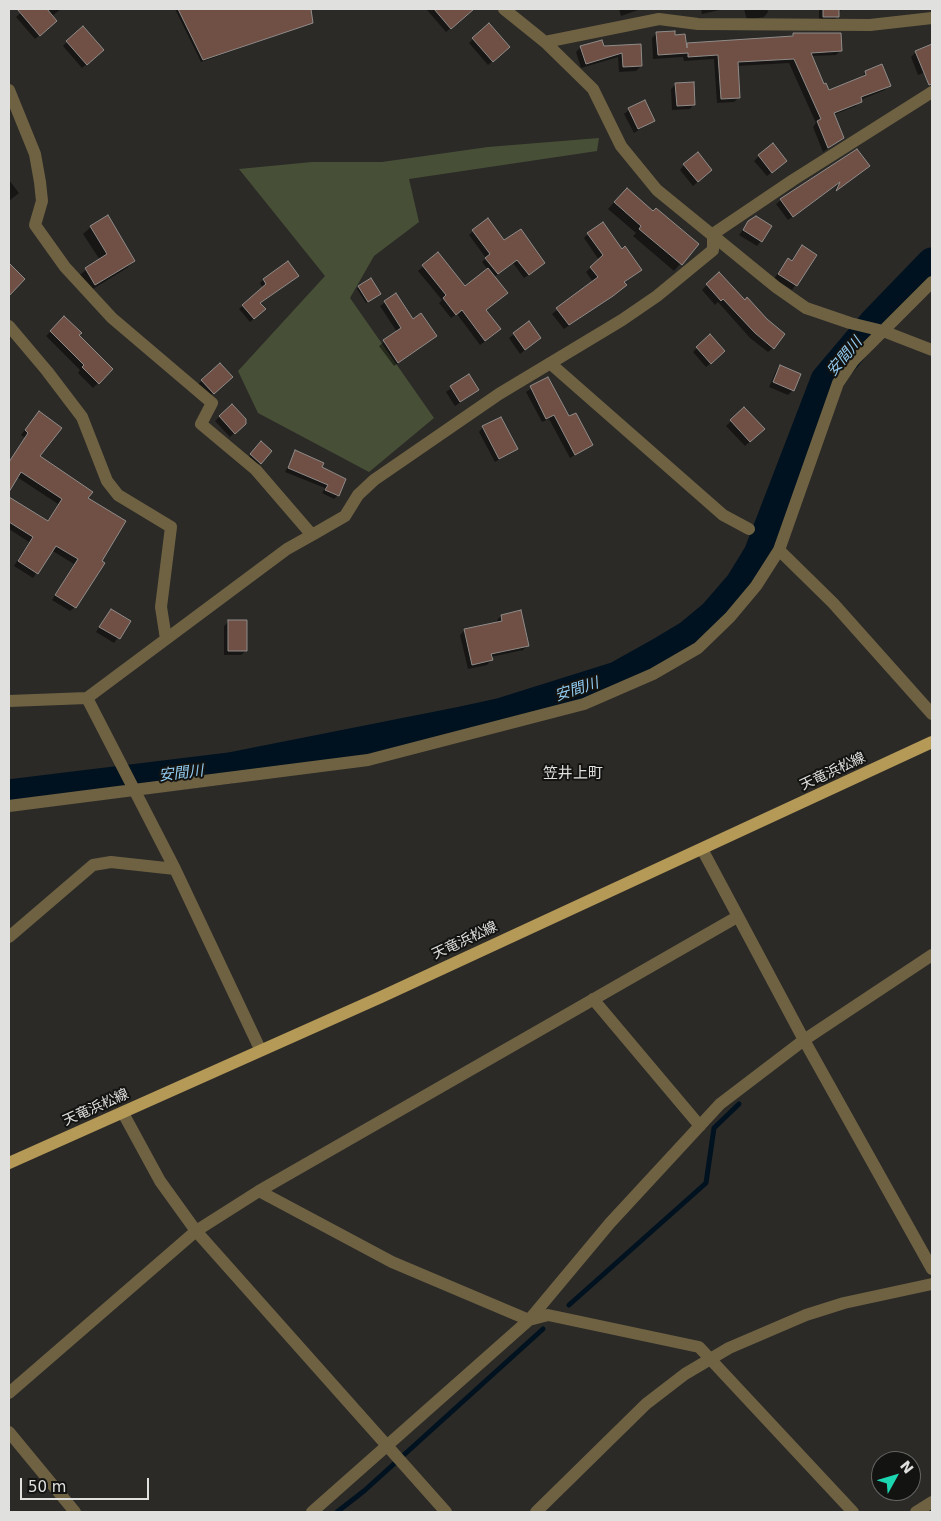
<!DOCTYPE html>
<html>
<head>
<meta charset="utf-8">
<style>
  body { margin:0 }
  #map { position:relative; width:941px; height:1521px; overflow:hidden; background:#2b2a27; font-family:"DejaVu Sans",sans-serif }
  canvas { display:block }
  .frame { position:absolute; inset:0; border:10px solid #e0e0de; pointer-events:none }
  .north { position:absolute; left:871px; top:1451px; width:50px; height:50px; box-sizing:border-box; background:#131311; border:1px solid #656563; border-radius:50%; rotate:51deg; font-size:14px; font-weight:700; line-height:20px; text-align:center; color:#e0e0de }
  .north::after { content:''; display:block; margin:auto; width:18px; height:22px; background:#1cd5b1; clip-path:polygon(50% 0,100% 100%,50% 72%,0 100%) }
  .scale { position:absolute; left:20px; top:1478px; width:129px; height:22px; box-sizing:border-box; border:2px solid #e0e0de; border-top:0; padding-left:6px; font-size:15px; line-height:18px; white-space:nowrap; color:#e0e0de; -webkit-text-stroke:4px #131311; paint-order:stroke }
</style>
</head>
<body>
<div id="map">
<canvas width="941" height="1521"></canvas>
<div class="frame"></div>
<div class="north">N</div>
<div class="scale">50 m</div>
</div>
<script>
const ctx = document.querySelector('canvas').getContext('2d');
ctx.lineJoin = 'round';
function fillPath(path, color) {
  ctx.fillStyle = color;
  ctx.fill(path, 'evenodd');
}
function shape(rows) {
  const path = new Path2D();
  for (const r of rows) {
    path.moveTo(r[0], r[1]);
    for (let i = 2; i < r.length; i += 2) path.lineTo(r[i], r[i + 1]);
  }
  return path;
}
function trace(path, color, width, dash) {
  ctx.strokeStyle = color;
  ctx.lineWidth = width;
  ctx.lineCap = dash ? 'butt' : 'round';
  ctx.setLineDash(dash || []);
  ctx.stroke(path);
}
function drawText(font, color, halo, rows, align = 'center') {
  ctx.font = font + ' "DejaVu Sans","Noto Sans JP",sans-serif';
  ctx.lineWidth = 4;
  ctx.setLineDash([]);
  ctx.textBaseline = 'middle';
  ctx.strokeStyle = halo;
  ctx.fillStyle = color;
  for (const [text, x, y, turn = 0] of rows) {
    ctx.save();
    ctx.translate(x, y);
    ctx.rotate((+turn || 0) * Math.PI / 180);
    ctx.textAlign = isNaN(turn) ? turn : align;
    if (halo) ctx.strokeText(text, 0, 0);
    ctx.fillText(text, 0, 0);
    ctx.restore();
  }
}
fillPath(shape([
  [599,138,597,151,409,179,419,222,374,256,350,298,434,418,369,472,258,413,238,371,325,276,239,169,312,162,382,162,488,147]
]), '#475037');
fillPath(shape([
  [25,9,61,9,52,16,51,25,35,39,16,17],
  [175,9,310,9,312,23,201,62],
  [429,9,462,9,467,14,446,32,427,10],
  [619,9,641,9,621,16],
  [701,9,724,9,702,14],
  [744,9,767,9,768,12,764,17,747,20],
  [819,9,841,9,841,10,834,21,819,21],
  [657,33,674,36,686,46,790,38,793,34,841,50,836,55,812,56,824,86,828,92,861,79,865,72,889,85,885,90,860,100,856,106,833,115,842,138,823,152,813,127,816,123,789,63,737,66,739,97,734,102,717,103,714,59,684,61,683,57,653,59,652,38],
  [473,39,504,51,488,65,469,43],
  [67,42,98,54,82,68,63,46],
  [640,45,641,66,636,71,619,72,618,57,581,68,576,52,581,47],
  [932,46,932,70,918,75,911,57,916,52],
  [676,84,694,104,690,109,672,110,671,89],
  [629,110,654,120,634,133,624,114],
  [759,156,781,165,767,176,754,161],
  [684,165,706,174,693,186,680,170],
  [863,170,834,192,838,184,788,220,776,204,781,200],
  [9,180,19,193,9,201],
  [620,196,653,213,697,245,674,271,633,236,636,233,608,209],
  [749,222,761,241,757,246,739,235],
  [91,227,134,261,127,268,88,292,78,276,100,260,83,234],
  [473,231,504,242,539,267,524,278,513,263,494,277,485,310,495,334,480,345,457,314,451,318,439,303,442,300,418,271,438,254,465,288,488,270,482,262,486,258,469,235],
  [588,234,622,251,640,270,624,283,621,289,564,329,552,314,593,282,586,272,599,260,584,238],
  [802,246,815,255,792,290,774,279,783,265,788,260,790,262],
  [287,263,293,280,259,304,260,313,250,322,239,309,263,288,260,283,263,280],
  [719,273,773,348,768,352,750,338,718,302,715,305,702,290],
  [359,287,377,296,366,303,357,289],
  [396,294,412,321,431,340,394,366,379,346,397,332,380,306],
  [64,318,77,336,112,369,93,388,78,373,80,370,46,336],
  [528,323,540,338,520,354,509,338],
  [697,348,719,356,706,367,693,352],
  [780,366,793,390,788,395,769,387,776,371],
  [468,376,478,390,455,406,446,392],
  [548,378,569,418,592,444,570,458,549,419,542,422,526,392],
  [202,381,226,382,208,397,197,385],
  [232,405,247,421,230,437,215,421],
  [744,409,763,429,745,446,726,426],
  [35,417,39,456,87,498,75,607,70,611,52,600,74,564,51,550,33,578,14,566,29,542,9,529,10,507,47,522,58,504,17,477,9,490,9,462,25,438,21,435],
  [483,427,516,449,495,462,479,432],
  [261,443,270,451,258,465,249,457],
  [296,452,320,468,338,495,334,499,322,493,325,488,285,472],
  [111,611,129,622,114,643,96,632],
  [501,616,528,645,523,650,491,657,491,660,487,665,468,669,460,635,465,630,497,623,497,620],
  [229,621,246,651,241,655,224,655,224,626]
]), '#0007');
trace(shape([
  [569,1305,706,1183,714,1128,739,1104],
  [337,1512,364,1491,543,1329]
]), '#00121f', 5);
trace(shape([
  [9,795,230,768,462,722,499,714,617,677,660,653,690,635,714,615,740,585,759,554,826,380,875,322,932,263]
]), '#00121f', 31);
const building = shape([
  [17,9,47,9,57,21,40,36,17,9],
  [178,9,311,9,313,23,203,60,178,9],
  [434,9,474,9,451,29,434,9],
  [823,9,839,9,839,17,823,17,823,9],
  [489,23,510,47,493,62,472,38,489,23],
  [83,26,104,50,87,65,66,41,83,26],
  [675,31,675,35,685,34,687,48,687,43,793,36,793,33,841,33,842,51,811,53,824,84,826,83,829,90,866,75,865,71,882,64,891,86,861,97,862,102,834,113,844,138,828,148,817,121,821,119,794,59,738,62,740,98,721,99,718,55,688,57,688,53,658,55,656,32,675,31],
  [602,40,604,46,641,44,642,66,623,67,622,53,586,64,580,46,602,40],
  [932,44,932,84,929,85,915,51,932,44],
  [694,82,695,105,677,106,675,83,694,82],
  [645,100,655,121,638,129,628,108,645,100],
  [773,143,787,161,772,173,758,155,773,143],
  [857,149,870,166,836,191,840,182,793,217,780,199,857,149],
  [698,152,712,170,698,182,683,164,698,152],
  [627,188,653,211,656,208,699,244,682,265,639,229,641,226,614,202,627,188],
  [108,215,135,261,95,285,85,268,107,254,90,226,108,215],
  [756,216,772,226,762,242,743,230,748,221,756,216],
  [488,218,504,240,521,229,545,263,529,275,517,260,498,274,485,258,490,254,472,230,488,218],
  [603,222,622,249,625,246,642,270,624,282,627,285,613,296,569,325,556,308,598,277,590,267,603,255,587,233,603,222],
  [802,245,817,255,797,286,778,274,788,258,792,261,802,245],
  [438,252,465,286,488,268,508,293,486,310,501,329,485,341,462,310,456,315,443,298,446,295,422,265,438,252],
  [288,261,299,276,260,303,266,309,254,319,242,305,266,284,263,279,288,261],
  [9,263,25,279,9,296,9,263],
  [719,272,745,300,747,297,767,319,785,334,774,349,755,333,723,299,721,301,706,284,719,272],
  [371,278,381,294,368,302,358,286,371,278],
  [396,293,413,319,421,313,437,336,398,363,383,340,401,328,384,301,396,293],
  [64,316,82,333,79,335,113,369,99,384,82,367,84,365,50,331,64,316],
  [529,321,541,338,525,350,513,333,529,321],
  [710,334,725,351,711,364,696,347,710,334],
  [220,363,233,377,214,394,201,380,220,363],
  [780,365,801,374,794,391,773,382,780,365],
  [469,374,479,390,460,402,450,386,469,374],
  [548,377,569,416,576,413,593,445,575,455,554,415,546,419,530,386,548,377],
  [232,404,246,419,246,424,235,434,219,416,232,404],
  [744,407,765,429,750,442,730,420,744,407],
  [39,411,62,428,40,456,93,492,88,498,126,521,102,561,105,563,76,608,55,595,78,559,56,546,38,574,18,561,33,537,9,522,9,497,48,521,62,499,21,472,9,492,9,462,28,433,25,430,39,411],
  [501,417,518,449,499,459,482,426,501,417],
  [261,441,272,451,261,464,250,454,261,441],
  [295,450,324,463,322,467,346,479,339,496,325,490,328,485,288,468,295,450],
  [111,609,131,621,120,639,99,627,111,609],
  [521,610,529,646,491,654,493,660,472,665,464,629,502,621,501,615,521,610],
  [228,620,247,620,247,651,228,651,228,620]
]);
fillPath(building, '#704f44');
trace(building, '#8f8c8a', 1);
trace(shape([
  [504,9,545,42,593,89,621,146,657,190,776,287,806,308,850,323,883,331,932,350],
  [545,42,659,19,698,24,870,25,932,18],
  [9,90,35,154,40,182,42,201,35,225,65,267,112,318,212,403,201,424,256,470,312,535,287,549,87,698,9,701],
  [9,326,47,371,82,417,107,481,118,495,171,527,161,607,166,639],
  [551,364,723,515,749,529],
  [312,535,345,516,358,495,374,480,499,394,622,320,657,296,713,250,713,234,793,180,932,92],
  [779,550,833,603,932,714],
  [87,698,175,869,260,1049],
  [9,806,368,760,584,704,653,674,698,648,730,617,756,586,779,550,838,383,853,361,932,282],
  [702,849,804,1040,932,1269],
  [9,937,93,865,111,862,175,869],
  [593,999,700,1126],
  [123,1113,160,1181,196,1231,446,1512],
  [259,1191,392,1262,529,1320,548,1315,699,1347,853,1512],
  [9,1393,196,1231,259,1191,737,917],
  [312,1512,529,1320,610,1223,720,1104,804,1040,932,955],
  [916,1512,932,1502]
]), '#6f6243', 12);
trace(shape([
  [9,1432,75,1512],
  [536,1512,646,1404,685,1374,729,1348,806,1315,844,1303,932,1284]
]), '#6f6243', 12);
trace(shape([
  [9,1163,381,997,932,742]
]), '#b59956', 12);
drawText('14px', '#e0e0de', '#131311', [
  ["天竜浜松線",833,772,-25],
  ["天竜浜松線",465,941,-25],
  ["天竜浜松線",96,1108,-24]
]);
drawText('italic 15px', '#92cbf0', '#131311', [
  ["安間川",845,357,-50],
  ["安間川",577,690,-18],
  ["安間川",181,774,-7]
]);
drawText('15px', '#e0e0de', '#131311', [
  ["笠井上町",573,774]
]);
</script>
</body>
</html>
